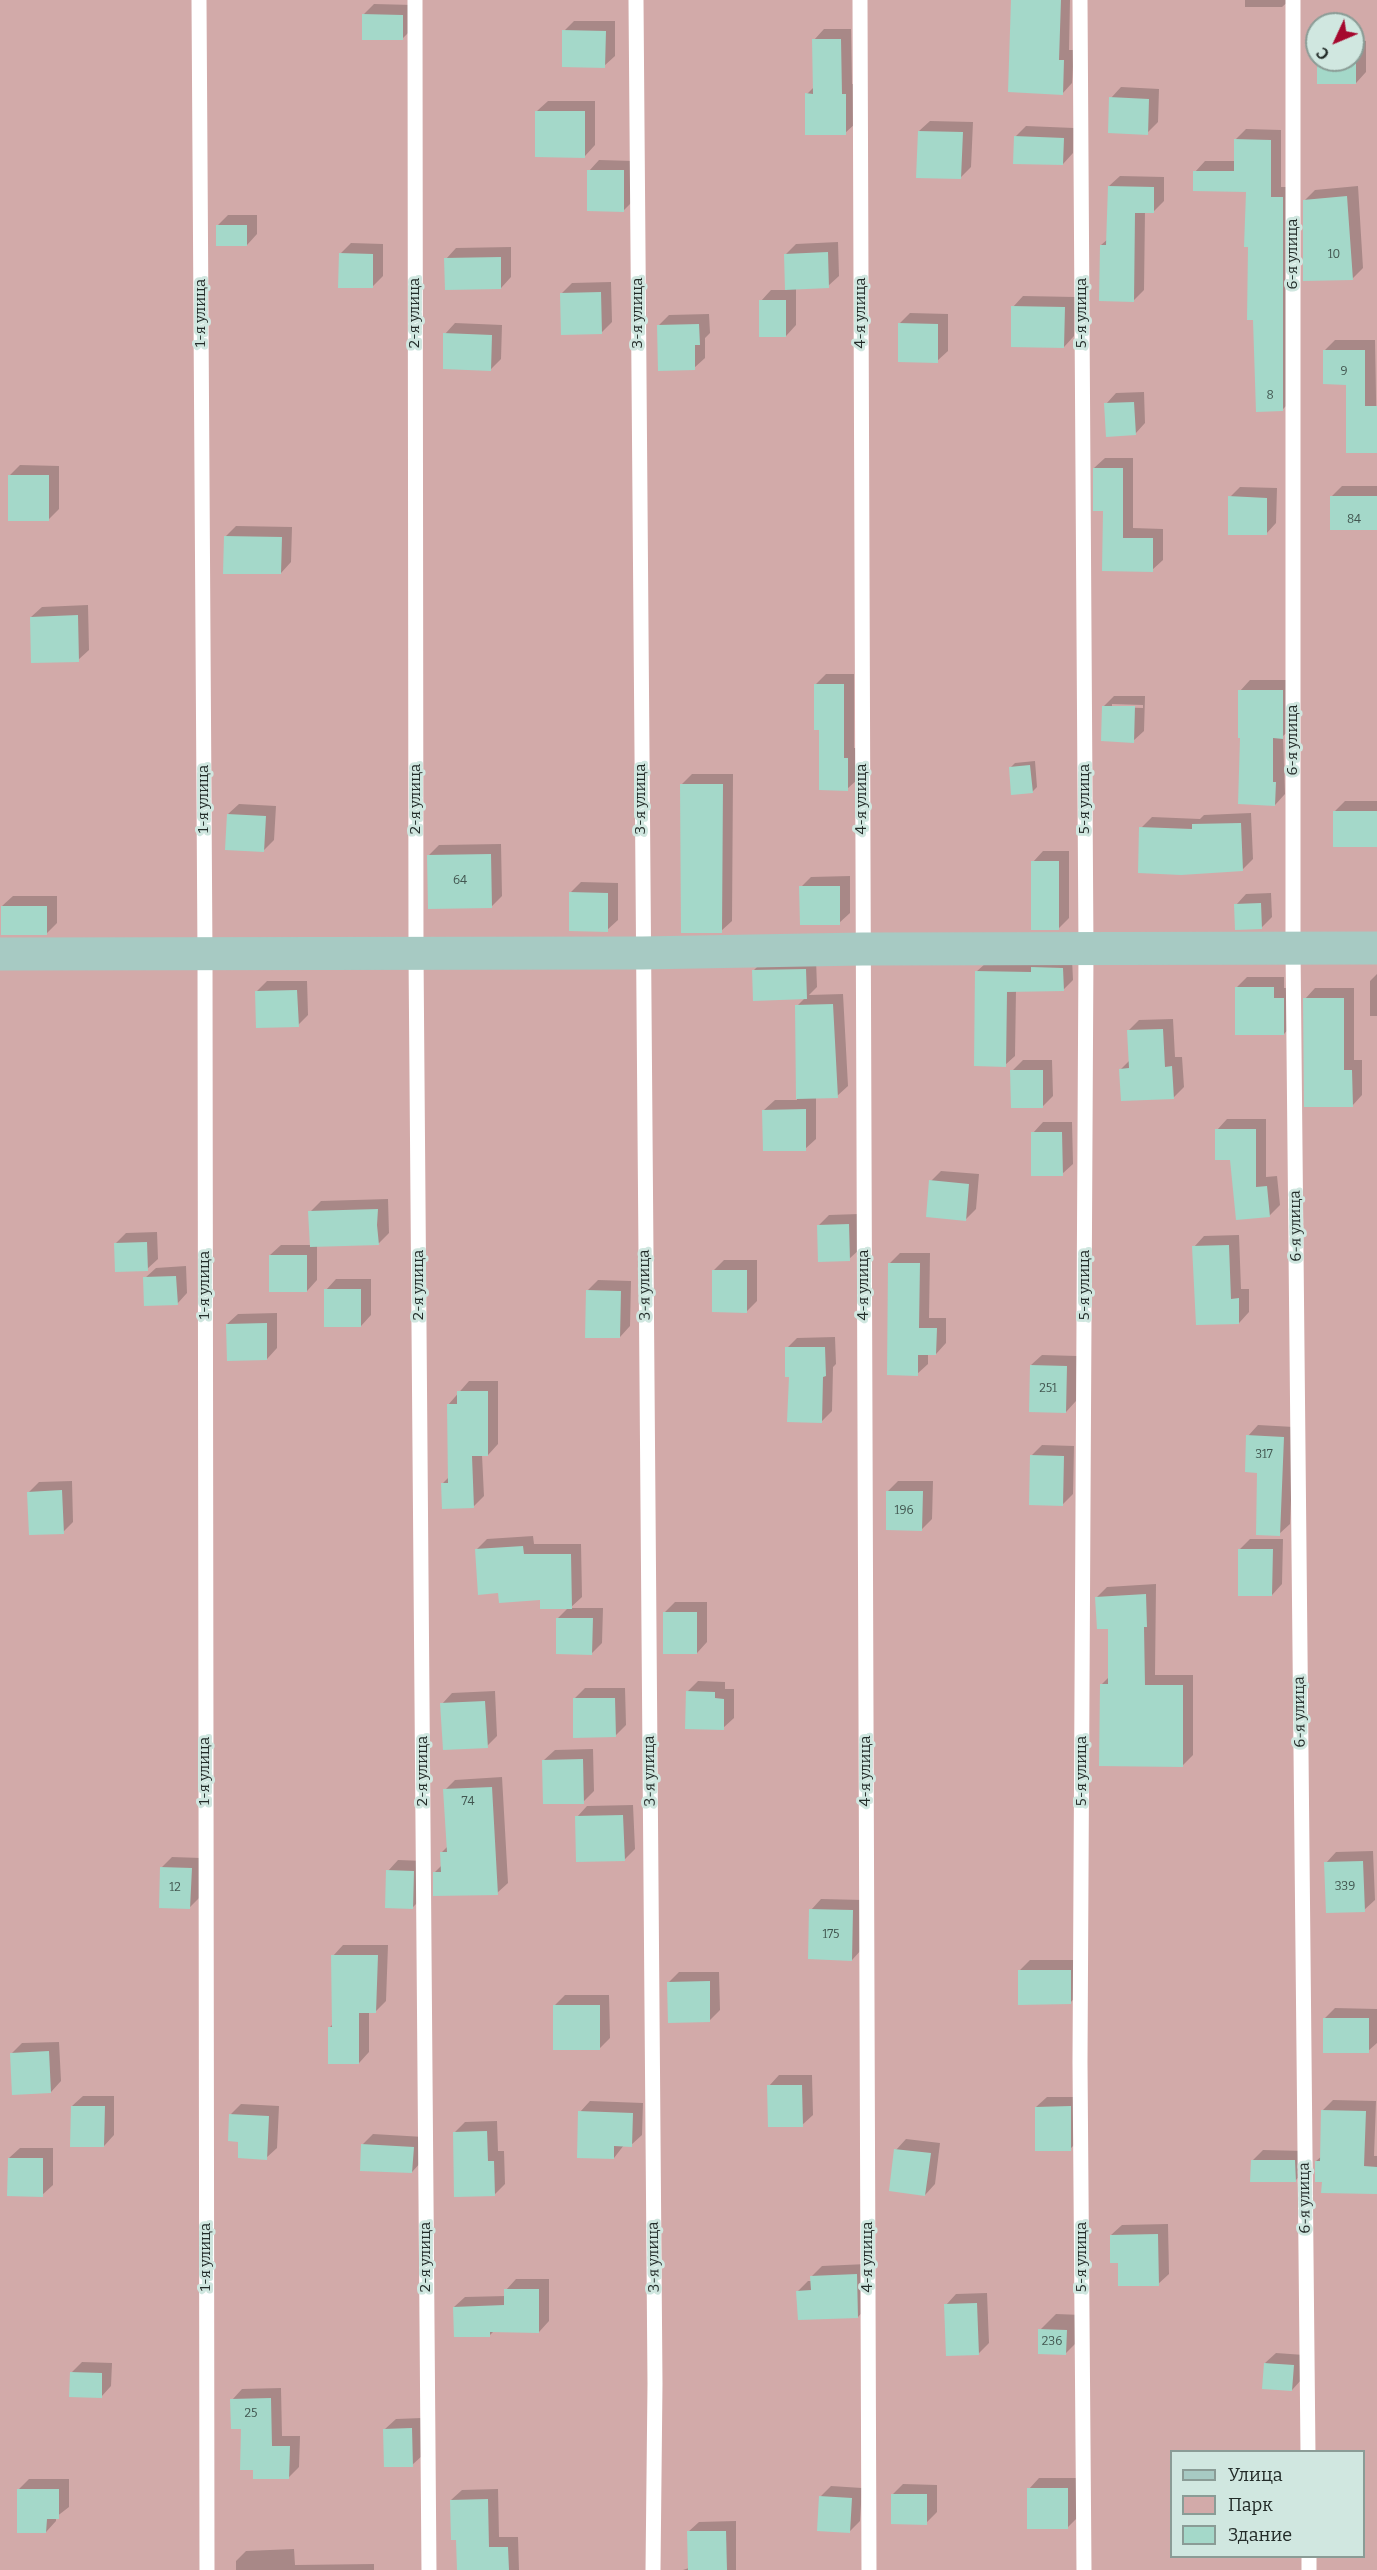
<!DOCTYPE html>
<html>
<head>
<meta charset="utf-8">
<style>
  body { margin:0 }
  #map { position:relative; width:1377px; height:2570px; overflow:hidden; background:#d0e7e0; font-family:Bitter,serif }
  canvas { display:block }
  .legend { position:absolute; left:1170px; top:2450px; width:195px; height:108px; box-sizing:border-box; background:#d0e7e0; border:2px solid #8a9c96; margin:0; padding:8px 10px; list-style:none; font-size:18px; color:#222b28 }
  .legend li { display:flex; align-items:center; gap:12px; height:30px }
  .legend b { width:30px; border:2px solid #8a9c96 }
  .north { position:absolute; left:1305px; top:12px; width:60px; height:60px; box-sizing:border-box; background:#d0e7e0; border:2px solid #8a9c96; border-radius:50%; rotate:226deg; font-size:16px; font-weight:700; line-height:24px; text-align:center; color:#222b28 }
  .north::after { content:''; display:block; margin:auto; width:21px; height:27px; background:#a5082e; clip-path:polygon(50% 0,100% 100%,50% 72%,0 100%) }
</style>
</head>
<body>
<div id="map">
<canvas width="1377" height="2570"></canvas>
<ul class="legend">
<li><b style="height:8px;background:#a7cac3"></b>Улица</li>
<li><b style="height:16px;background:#d2aaa9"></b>Парк</li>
<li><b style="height:16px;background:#a4d8c9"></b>Здание</li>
</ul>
<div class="north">С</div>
</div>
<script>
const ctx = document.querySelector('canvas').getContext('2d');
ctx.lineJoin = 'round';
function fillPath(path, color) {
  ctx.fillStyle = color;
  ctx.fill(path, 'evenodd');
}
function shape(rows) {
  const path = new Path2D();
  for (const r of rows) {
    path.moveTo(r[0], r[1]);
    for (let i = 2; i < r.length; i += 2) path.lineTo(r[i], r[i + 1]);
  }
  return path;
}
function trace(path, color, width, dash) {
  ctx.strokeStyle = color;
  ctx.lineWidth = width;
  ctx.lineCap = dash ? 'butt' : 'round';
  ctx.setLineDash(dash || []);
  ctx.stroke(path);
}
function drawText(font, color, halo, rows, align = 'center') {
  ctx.font = font + ' Bitter,serif';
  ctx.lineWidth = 6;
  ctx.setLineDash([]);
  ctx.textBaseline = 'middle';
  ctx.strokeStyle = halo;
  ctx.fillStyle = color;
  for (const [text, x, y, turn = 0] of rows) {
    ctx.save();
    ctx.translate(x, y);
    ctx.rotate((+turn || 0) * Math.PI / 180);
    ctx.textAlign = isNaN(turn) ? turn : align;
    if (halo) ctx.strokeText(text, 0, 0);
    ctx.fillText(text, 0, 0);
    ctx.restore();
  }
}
fillPath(shape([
  [0,0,1377,0,1377,2570,0,2570],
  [1317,24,1353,24,1353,60,1317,60],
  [1172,2452,1364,2452,1364,2556,1172,2556]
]), '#d2aaa9');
fillPath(shape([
  [1012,0,1070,0,1069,50,1074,50,1072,83,1062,94],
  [1245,0,1290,0,1282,7,1245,7],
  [374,4,413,5,413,28,402,39,363,15],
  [574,21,615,21,615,56,604,66,564,31],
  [824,29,851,29,852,84,856,84,856,123,845,133,807,94,814,87,814,40],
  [1353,40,1366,41,1366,72,1356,83,1319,60,1353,60],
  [1121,87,1159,89,1158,122,1147,133,1111,98],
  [548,101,595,101,595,145,585,156,537,111],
  [930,121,973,122,971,167,961,177,919,131],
  [1026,126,1074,128,1073,153,1063,164,1015,137],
  [1246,129,1281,130,1281,187,1293,187,1293,399,1283,409,1255,318,1247,190,1195,172,1205,161,1235,161,1235,140],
  [599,160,634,161,634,200,624,210,589,171],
  [1120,176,1164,177,1164,201,1153,212,1145,211,1144,290,1134,300,1101,245,1108,239,1109,186],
  [1358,186,1363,268,1352,279,1304,201,1315,190],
  [228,215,257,215,257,234,247,245,218,225],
  [838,242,839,276,828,286,796,288,796,325,786,336,761,301,771,290,787,290,786,254,796,244],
  [351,243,383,244,383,276,372,287,340,254],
  [511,247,511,277,501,288,446,259,456,248],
  [611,282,612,322,602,332,561,294,572,283],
  [1023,296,1075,297,1074,336,1064,347,1013,307],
  [910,313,948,314,948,351,937,361,899,324],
  [709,314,710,333,705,338,705,358,694,368,658,326,669,315],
  [455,323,502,325,501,359,491,369,445,334],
  [1335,340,1375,340,1377,452,1347,383,1324,351],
  [1144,392,1145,423,1135,434,1106,404,1116,393],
  [1105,458,1133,458,1133,528,1163,529,1163,560,1152,570,1104,569,1105,510,1094,468],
  [20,465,59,466,59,509,49,519,10,475],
  [1342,486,1377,486,1377,528,1332,496],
  [1240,487,1277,488,1276,523,1266,534,1230,497],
  [236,526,292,527,291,562,281,573,225,537],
  [88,605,89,650,78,660,31,617,42,607],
  [826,674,854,674,854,748,858,748,858,779,847,789,821,729,816,684],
  [1250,680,1293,680,1293,727,1283,736,1285,794,1275,805,1242,737,1240,691],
  [1114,696,1145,696,1144,731,1133,741,1104,706],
  [1112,704,1143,705,1143,708,1112,707],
  [1035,761,1037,787,1032,792,1011,767,1015,763],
  [692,774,733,774,732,921,721,931,682,784],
  [1345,801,1377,801,1377,845,1335,811],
  [239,804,276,806,274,840,264,850,228,814],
  [1251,813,1253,859,1242,870,1141,828,1152,817,1200,819,1204,815],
  [501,844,502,896,492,906,428,856,439,845],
  [1043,851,1069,851,1069,918,1059,928,1033,862],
  [850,876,850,913,839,923,801,887,811,877],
  [581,882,618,883,618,920,607,930,571,892],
  [1271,893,1272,917,1261,928,1236,905,1246,894],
  [13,896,57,896,57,923,46,934,2,906],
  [816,959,817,987,809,995,843,994,848,1086,837,1096,816,1097,816,1139,805,1149,764,1110,775,1100,797,1100,797,1006,805,998,754,970,764,960],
  [1072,959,1073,980,1064,989,1016,990,1015,1056,1005,1065,976,972,986,963],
  [1377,974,1377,1016,1370,1016,1370,981],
  [1247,977,1284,977,1284,988,1294,988,1294,1023,1284,1034,1236,988],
  [267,981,307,981,308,1015,298,1025,256,992],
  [1315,988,1354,988,1354,1060,1362,1060,1362,1095,1352,1106,1305,999],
  [1173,1019,1175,1057,1182,1057,1184,1087,1173,1098,1121,1069,1130,1060,1128,1031,1139,1020],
  [1023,1060,1052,1060,1053,1096,1043,1106,1012,1071],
  [1227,1119,1266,1119,1266,1177,1277,1176,1280,1205,1269,1216,1232,1158,1217,1130],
  [1043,1122,1072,1122,1073,1164,1062,1174,1033,1133],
  [941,1171,979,1174,976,1209,965,1220,931,1181],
  [388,1199,389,1233,379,1243,317,1245,317,1280,307,1291,270,1255,281,1245,311,1245,310,1212,321,1201],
  [859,1214,860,1249,849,1259,819,1225,829,1215],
  [157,1232,158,1259,147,1269,115,1244,126,1233],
  [1239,1235,1241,1289,1249,1289,1249,1312,1239,1323,1194,1247,1204,1236],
  [900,1253,930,1253,929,1318,946,1318,946,1343,936,1354,928,1354,928,1364,917,1374,890,1263],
  [724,1260,757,1260,757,1301,746,1312,714,1270],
  [186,1266,187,1293,177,1304,145,1278,156,1268],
  [336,1279,371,1279,371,1315,361,1326,326,1290],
  [598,1280,631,1281,630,1326,620,1337,587,1291],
  [277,1313,277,1348,267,1359,227,1324,238,1314],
  [835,1337,836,1364,833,1367,832,1411,821,1422,790,1376,787,1348,797,1338],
  [1042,1355,1077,1356,1076,1401,1066,1412,1031,1365],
  [469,1381,498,1381,498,1444,488,1455,482,1455,484,1496,474,1506,442,1484,449,1477,448,1405],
  [1258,1425,1294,1427,1290,1524,1279,1534,1248,1436],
  [1042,1445,1074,1446,1073,1494,1062,1505,1032,1455],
  [72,1481,73,1522,63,1532,29,1492,39,1482],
  [898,1481,933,1481,932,1519,922,1529,888,1491],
  [533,1536,534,1544,581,1544,582,1597,570,1608,603,1608,602,1643,592,1653,558,1618,569,1607,542,1598,500,1592,477,1549,487,1539],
  [1250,1539,1283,1539,1282,1584,1272,1595,1240,1549],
  [1156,1584,1155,1675,1193,1675,1193,1755,1182,1766,1101,1685,1109,1677,1109,1627,1097,1597,1107,1587],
  [675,1602,707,1602,707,1642,697,1653,665,1612],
  [698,1681,725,1682,725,1689,734,1689,734,1718,723,1728,687,1692],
  [585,1688,625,1688,626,1725,615,1736,574,1699],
  [495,1691,497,1736,487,1746,442,1704,452,1693],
  [593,1749,594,1791,583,1802,544,1760,555,1750],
  [502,1777,508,1883,497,1893,435,1872,442,1865,442,1852,448,1846,445,1790,455,1780],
  [633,1805,635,1849,624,1860,577,1817,587,1806],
  [1373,1851,1375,1900,1364,1910,1326,1863,1336,1852],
  [172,1857,201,1858,200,1897,189,1908,161,1868],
  [398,1860,424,1861,423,1897,412,1908,388,1871],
  [821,1899,863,1900,862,1949,852,1960,811,1910],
  [343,1945,388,1945,386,2001,376,2011,369,2011,369,2052,359,2063,329,2028,334,2023,333,1956],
  [1030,1960,1081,1960,1080,1992,1070,2003,1020,1970],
  [679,1972,719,1972,720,2010,709,2021,668,1983],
  [565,1995,609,1995,610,2038,600,2048,554,2006],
  [1335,2008,1377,2009,1377,2043,1368,2051,1324,2019],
  [59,2042,61,2081,51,2092,12,2053,22,2043],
  [779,2075,812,2075,813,2115,802,2125,769,2086],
  [83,2096,114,2096,114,2135,104,2146,72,2106],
  [1047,2097,1081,2097,1081,2138,1070,2149,1036,2107],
  [1333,2100,1376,2101,1374,2156,1377,2156,1377,2192,1323,2181,1316,2161,1322,2156,1323,2110],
  [590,2101,643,2103,642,2135,631,2145,624,2145,614,2158,580,2112],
  [241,2104,279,2106,277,2148,266,2158,240,2140,231,2114],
  [497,2121,498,2151,504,2151,505,2184,495,2194,454,2133,465,2122],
  [373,2134,424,2137,422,2161,412,2172,362,2145],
  [906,2139,940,2143,935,2184,925,2195,896,2150],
  [20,2148,53,2148,53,2185,42,2195,9,2158],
  [1263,2150,1305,2151,1305,2170,1295,2181,1252,2161],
  [1168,2224,1169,2274,1158,2284,1119,2261,1111,2235,1122,2225],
  [867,2264,868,2306,858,2317,798,2291,808,2281,812,2281,812,2276,822,2266],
  [516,2279,549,2279,549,2321,539,2332,494,2331,490,2335,454,2307,465,2297,506,2296,506,2290],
  [987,2293,989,2343,978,2354,946,2305,956,2294],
  [1056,2314,1082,2315,1082,2337,1066,2353,1040,2330],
  [1276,2353,1304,2355,1302,2379,1292,2390,1265,2363],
  [82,2362,112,2363,111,2386,101,2397,71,2373],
  [281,2388,282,2436,300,2436,299,2467,288,2478,243,2427,232,2400,242,2389],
  [422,2418,423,2455,412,2465,385,2429,396,2419],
  [1039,2478,1078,2478,1078,2517,1067,2528,1029,2489],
  [29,2479,69,2479,69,2507,56,2517,56,2521,46,2532,18,2490],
  [903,2484,937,2485,937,2512,926,2523,892,2495],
  [831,2486,862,2488,860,2521,850,2531,820,2497],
  [498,2489,499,2537,518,2537,519,2570,458,2570,458,2538,451,2500,462,2490],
  [736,2521,736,2570,683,2570,689,2568,688,2532,699,2522],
  [294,2549,295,2565,374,2564,374,2570,236,2570,236,2561,246,2551]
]), '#0003');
fillPath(shape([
  [1011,0,1061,0,1059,60,1064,60,1063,95,1008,92],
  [362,14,403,15,403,40,362,40],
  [562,30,606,31,605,68,562,67],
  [812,39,841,39,842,94,846,94,846,135,805,135,805,93,813,94],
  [1317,60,1356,60,1356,84,1317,84],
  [1109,97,1149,99,1148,135,1108,133],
  [535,111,585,111,585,158,535,157],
  [918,131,963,132,961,179,916,178],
  [1014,136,1064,138,1063,165,1013,164],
  [1234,139,1271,140,1271,197,1283,197,1283,411,1256,412,1253,320,1247,320,1248,247,1244,247,1246,192,1193,191,1193,171,1234,171],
  [587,170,624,170,624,212,587,211],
  [1108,186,1154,187,1154,213,1135,213,1134,302,1099,301,1100,245,1106,245],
  [1347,196,1353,280,1303,281,1303,200],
  [216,225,247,225,247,246,216,246],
  [828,252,829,288,785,290,784,254],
  [339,253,373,254,373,288,338,288],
  [501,257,501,289,445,290,444,258],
  [601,292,602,334,561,335,560,293],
  [759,300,786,300,786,337,759,337],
  [1011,306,1065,307,1064,348,1011,347],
  [898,323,938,324,938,363,898,362],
  [699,324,700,345,695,345,695,370,658,371,657,325],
  [443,333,492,335,491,371,443,369],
  [1323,350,1365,350,1365,406,1377,406,1377,453,1346,453,1346,385,1323,384],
  [1134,402,1136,435,1106,437,1104,403],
  [1093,468,1123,468,1123,538,1153,538,1153,572,1102,571,1103,511,1093,511],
  [8,475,49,475,49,521,8,521],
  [1228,496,1267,498,1267,535,1228,535],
  [1330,496,1377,496,1377,530,1330,530],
  [224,536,282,537,281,574,223,574],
  [78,615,79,662,31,663,30,617],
  [814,684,844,684,844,758,848,758,848,791,819,790,819,730,814,730],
  [1238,690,1283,690,1283,739,1273,738,1273,782,1276,782,1275,806,1238,804,1240,738,1238,738],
  [1102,706,1135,706,1134,743,1101,741],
  [1030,765,1033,793,1011,795,1009,767],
  [680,784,723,784,722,933,681,933],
  [1333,811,1377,811,1377,847,1333,847],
  [227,814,266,816,264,852,225,850],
  [1241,823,1243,871,1181,875,1138,873,1139,827,1192,829,1192,824],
  [491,854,492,908,428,909,427,855],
  [1031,861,1059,861,1059,930,1031,930],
  [799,886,840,886,840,925,800,925],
  [569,892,608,893,608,932,569,931],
  [1261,903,1262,929,1235,930,1234,904],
  [1,906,47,906,47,935,1,935],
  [1031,967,1063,968,1064,991,1007,992,1006,1067,974,1066,975,971,1031,972],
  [806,969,807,999,753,1001,752,970],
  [1235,987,1274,987,1274,998,1284,998,1284,1035,1235,1035],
  [297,990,299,1027,256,1028,255,991],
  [1303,998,1344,998,1344,1070,1352,1070,1353,1107,1304,1107],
  [833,1004,838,1098,796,1099,795,1005],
  [1163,1029,1165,1067,1172,1066,1174,1099,1121,1101,1119,1069,1129,1068,1127,1030],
  [1010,1070,1043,1070,1043,1108,1011,1108],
  [806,1109,806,1151,763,1151,762,1110],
  [1215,1129,1256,1129,1256,1187,1267,1186,1270,1217,1236,1220,1230,1160,1215,1160],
  [1031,1132,1062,1132,1063,1176,1031,1176],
  [929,1180,969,1184,966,1221,926,1217],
  [378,1209,377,1225,379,1245,310,1247,308,1211],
  [849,1224,850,1261,818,1262,817,1225],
  [147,1242,148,1271,115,1272,114,1243],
  [1229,1245,1231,1299,1239,1298,1239,1324,1196,1325,1192,1246],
  [269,1255,307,1255,307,1292,269,1292],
  [888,1263,920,1263,919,1328,937,1328,936,1355,918,1355,918,1376,887,1375],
  [712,1270,747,1270,747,1313,712,1312],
  [176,1276,178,1305,144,1306,143,1277],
  [324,1289,361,1289,361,1327,324,1327],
  [586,1290,621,1291,620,1338,585,1338],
  [267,1323,267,1360,227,1361,226,1324],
  [785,1347,825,1347,826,1376,823,1377,822,1423,787,1422,789,1377,785,1377],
  [1030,1365,1067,1366,1066,1413,1029,1412],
  [457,1391,488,1391,488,1456,472,1456,474,1508,442,1509,441,1483,448,1483,447,1404,457,1404],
  [1246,1435,1284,1437,1280,1536,1256,1535,1257,1473,1245,1472],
  [1030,1455,1064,1456,1063,1506,1029,1505],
  [62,1490,64,1534,29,1535,27,1492],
  [886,1491,923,1491,922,1531,886,1530],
  [523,1546,524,1554,571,1554,572,1609,540,1609,540,1600,499,1603,498,1593,478,1595,475,1549],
  [1238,1549,1273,1549,1272,1596,1238,1596],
  [1146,1594,1147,1627,1144,1627,1145,1685,1183,1685,1183,1767,1099,1766,1100,1684,1108,1684,1108,1629,1097,1629,1095,1597],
  [663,1612,697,1612,697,1654,663,1654],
  [556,1618,593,1618,592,1655,556,1654],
  [686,1691,715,1692,715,1698,724,1699,724,1730,685,1729],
  [573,1698,615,1698,616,1737,573,1738],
  [485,1701,488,1748,443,1750,440,1703],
  [583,1759,584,1804,543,1804,542,1760],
  [492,1787,498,1895,433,1896,433,1872,441,1872,440,1852,447,1852,443,1789],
  [623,1815,625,1861,576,1862,575,1816],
  [1363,1861,1365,1912,1326,1913,1324,1862],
  [160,1867,192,1868,190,1909,159,1908],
  [386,1870,414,1871,413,1909,385,1908],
  [809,1909,853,1910,852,1961,808,1959],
  [331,1955,378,1955,376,2013,359,2013,359,2064,328,2064,328,2027,332,2027],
  [1018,1970,1071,1970,1071,2004,1018,2005],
  [710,1981,710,2022,668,2023,667,1982],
  [553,2005,600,2005,600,2050,553,2050],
  [1323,2018,1369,2018,1369,2053,1323,2053],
  [49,2051,51,2093,12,2095,10,2053],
  [767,2085,802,2085,803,2127,768,2127],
  [71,2106,105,2106,104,2147,70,2147],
  [1071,2106,1071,2151,1035,2151,1035,2107],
  [1321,2110,1366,2111,1364,2166,1377,2167,1377,2194,1321,2193,1322,2182,1315,2182,1315,2161,1320,2161],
  [578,2111,633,2113,632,2147,614,2146,614,2159,577,2158],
  [229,2114,269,2116,267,2160,238,2158,238,2142,228,2141],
  [487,2131,488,2161,494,2161,495,2196,454,2197,453,2132],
  [361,2144,414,2147,412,2173,360,2171],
  [894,2149,931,2153,925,2196,889,2191],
  [8,2158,43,2158,43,2197,7,2196],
  [1251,2160,1295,2160,1296,2182,1250,2182],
  [1158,2234,1159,2286,1118,2286,1118,2263,1110,2263,1110,2235],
  [857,2274,858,2318,798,2320,796,2291,811,2290,810,2276],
  [504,2289,539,2289,539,2333,490,2332,490,2337,454,2337,453,2307,504,2305],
  [977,2303,979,2355,946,2356,944,2304],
  [1038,2329,1067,2330,1066,2355,1038,2354],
  [1264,2363,1294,2365,1292,2391,1262,2389],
  [70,2372,102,2373,102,2398,69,2397],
  [271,2398,272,2446,290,2446,289,2479,253,2479,253,2470,240,2470,241,2429,231,2429,230,2399],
  [412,2428,413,2467,384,2467,383,2429],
  [1027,2488,1068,2488,1068,2529,1027,2529],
  [17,2489,59,2489,59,2519,47,2519,46,2533,17,2533],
  [891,2494,927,2494,927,2525,891,2524],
  [819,2496,852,2498,850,2533,817,2531],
  [488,2499,489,2547,508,2547,509,2570,457,2570,456,2540,451,2540,450,2500],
  [687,2531,726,2531,727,2570,688,2570]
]), '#a4d8c9');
trace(shape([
  [199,0,205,955,207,2570],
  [415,0,416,953,429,2570],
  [636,0,655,2383,653,2570],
  [860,0,869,2570],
  [1080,0,1086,949,1080,2062,1084,2570],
  [1293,0,1293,948,1308,2452],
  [1309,2556,1309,2570]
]), '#fff', 15);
trace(shape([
  [0,954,642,953,862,949,1377,948]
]), '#a7cac3', 33);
drawText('12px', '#425650', null, [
  ["10",1334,255],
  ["9",1344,372],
  ["8",1270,396],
  ["84",1354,520],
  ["64",460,881],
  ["251",1048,1389],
  ["317",1264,1455],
  ["196",904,1511],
  ["74",468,1802],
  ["339",1345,1887],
  ["12",175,1888],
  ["175",831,1935],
  ["236",1052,2342],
  ["25",251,2414]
]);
drawText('15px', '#222b28', '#d0e7e0', [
  ["6-я улица",1293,254,-90],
  ["1-я улица",201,313,-90],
  ["2-я улица",415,313,-90],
  ["3-я улица",638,313,-90],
  ["4-я улица",861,313,-90],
  ["5-я улица",1082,313,-90],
  ["6-я улица",1293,740,-90],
  ["1-я улица",204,799,-90],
  ["2-я улица",416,799,-90],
  ["3-я улица",641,799,-90],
  ["4-я улица",862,799,-90],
  ["5-я улица",1085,799,-90],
  ["6-я улица",1296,1226,-91],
  ["1-я улица",205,1285,-90],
  ["2-я улица",419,1285,-90],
  ["3-я улица",645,1285,-91],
  ["4-я улица",864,1285,-90],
  ["5-я улица",1085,1285,-90],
  ["6-я улица",1300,1712,-91],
  ["1-я улица",205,1771,-90],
  ["2-я улица",423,1771,-90],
  ["3-я улица",650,1771,-91],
  ["4-я улица",866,1771,-90],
  ["5-я улица",1082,1771,-90],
  ["6-я улица",1305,2198,-91],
  ["1-я улица",206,2257,-90],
  ["2-я улица",426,2257,-90],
  ["3-я улица",654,2257,-91],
  ["4-я улица",868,2257,-90],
  ["5-я улица",1082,2257,-90]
]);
</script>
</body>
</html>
